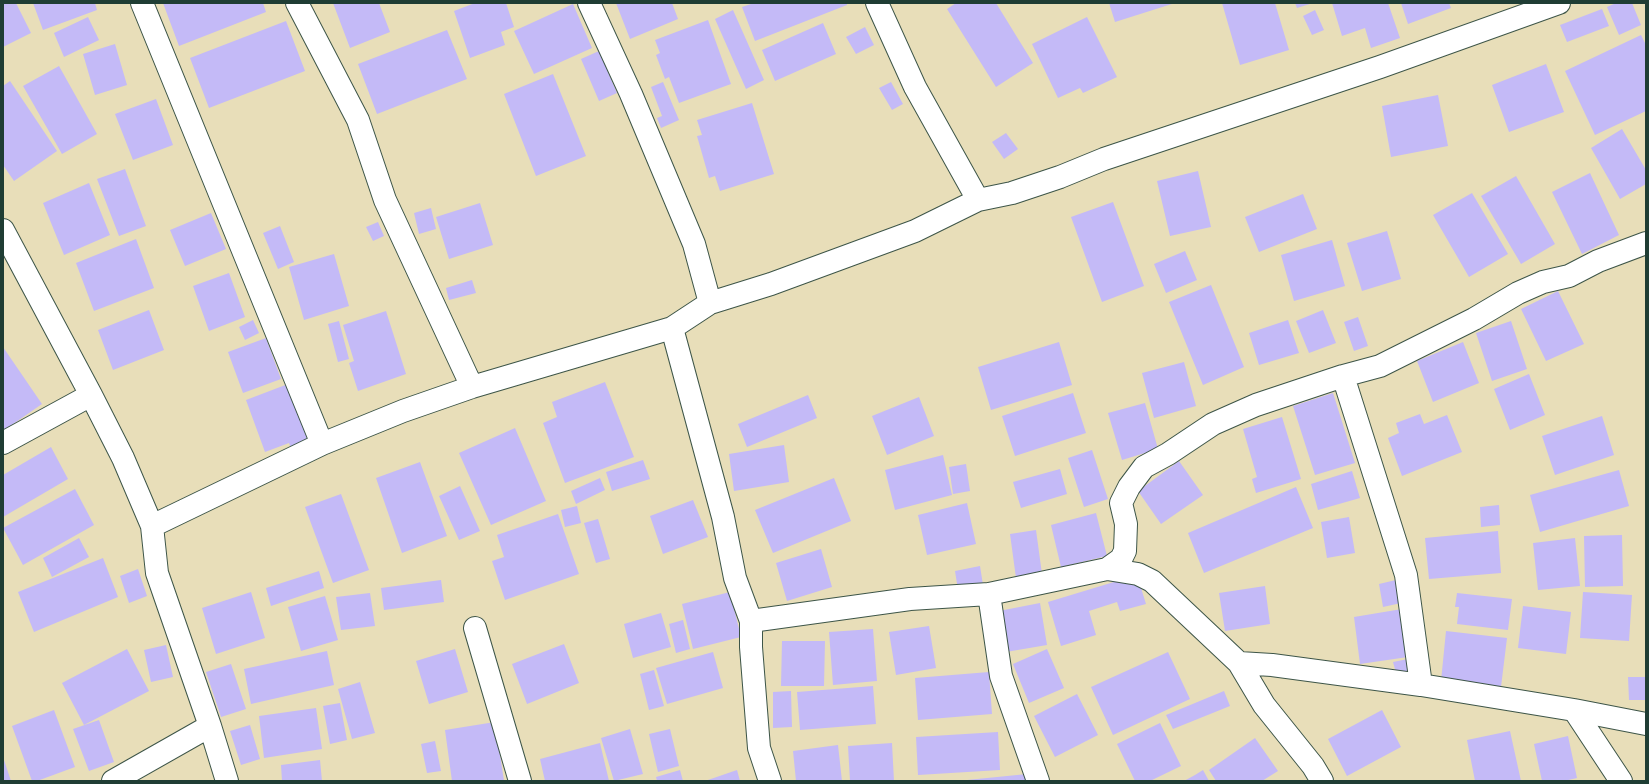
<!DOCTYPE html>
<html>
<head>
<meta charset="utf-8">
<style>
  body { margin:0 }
  #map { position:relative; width:1649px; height:784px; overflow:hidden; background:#e8deb9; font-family:"Balsamiq Sans",sans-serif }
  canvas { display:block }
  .frame { position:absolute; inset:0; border:4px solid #1f3d34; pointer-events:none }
</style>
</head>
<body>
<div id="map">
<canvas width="1649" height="784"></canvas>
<div class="frame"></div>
</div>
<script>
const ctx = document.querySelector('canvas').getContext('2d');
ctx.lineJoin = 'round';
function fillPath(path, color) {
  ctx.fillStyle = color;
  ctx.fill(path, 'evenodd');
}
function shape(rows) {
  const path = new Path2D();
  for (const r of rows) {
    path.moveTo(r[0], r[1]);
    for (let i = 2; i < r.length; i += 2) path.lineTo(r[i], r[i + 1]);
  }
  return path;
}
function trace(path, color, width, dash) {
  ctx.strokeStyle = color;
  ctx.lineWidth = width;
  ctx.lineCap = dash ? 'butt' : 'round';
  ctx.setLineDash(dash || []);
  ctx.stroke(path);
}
fillPath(shape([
  [3,3,16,3,31,33,3,47],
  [33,3,95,3,97,10,43,30],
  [163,3,263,3,266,12,179,46],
  [333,3,379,3,390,32,350,48],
  [475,3,506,3,514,27,501,32,505,45,470,58,454,11],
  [616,3,672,3,678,19,630,39],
  [754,3,847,3,847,5,755,41,742,7],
  [956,3,996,3,1033,63,996,87,947,9],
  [1109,3,1175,3,1115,22],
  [1222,3,1275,3,1289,50,1240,65],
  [1295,3,1313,3,1297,8],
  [1332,3,1388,3,1400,38,1371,48,1365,28,1342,36],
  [1401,3,1449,3,1451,8,1408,24],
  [1616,3,1632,3,1641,25,1619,35,1607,7],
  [573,4,592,48,534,74,514,31],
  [1602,9,1609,26,1567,42,1560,25],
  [733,10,764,80,746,89,715,19],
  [1315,10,1324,30,1312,35,1303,16],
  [88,17,99,40,64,57,54,33],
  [1087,17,1117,77,1083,93,1080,88,1058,98,1032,44],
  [708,20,731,84,679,103,669,77,665,79,656,55,660,53,655,40],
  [286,21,305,71,209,108,190,58],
  [823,23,836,54,775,81,762,50],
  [865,27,874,45,856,54,846,37],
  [447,30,467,79,377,114,358,64],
  [1641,35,1646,45,1646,111,1595,135,1565,71],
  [115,44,127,85,95,95,83,54],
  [599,51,617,93,599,101,581,59],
  [1546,64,1564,112,1509,132,1492,85],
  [59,66,97,134,62,154,23,86],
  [553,74,586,156,536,176,504,94],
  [10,81,57,151,14,181,3,165,3,86],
  [663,82,679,120,661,128,657,118,662,116,651,87],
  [891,82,903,104,892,110,879,88],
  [1438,95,1448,146,1391,157,1382,106],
  [156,99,173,145,133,160,115,114],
  [752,103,774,174,720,191,715,176,709,178,697,136,702,135,697,120],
  [1622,129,1646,170,1646,184,1620,199,1591,148],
  [1006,133,1018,149,1004,159,992,142],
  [125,169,146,226,119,236,97,179],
  [1198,171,1211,227,1170,236,1157,181],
  [1590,173,1619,235,1582,254,1552,192],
  [1516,176,1555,244,1521,264,1481,196],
  [89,183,110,235,64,255,43,203],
  [1472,193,1508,254,1469,277,1433,215],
  [1303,194,1317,229,1259,252,1245,217],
  [1113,202,1144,286,1102,302,1071,217],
  [480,203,493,245,449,259,436,217],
  [431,208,436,229,419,234,414,213],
  [211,213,226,249,185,266,170,230],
  [378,222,384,236,373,241,366,227],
  [280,226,294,262,278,269,263,233],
  [1387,231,1401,279,1362,291,1347,243],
  [136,239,154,288,94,311,76,263],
  [1332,240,1345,286,1294,301,1281,255],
  [1185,251,1197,280,1166,293,1154,264],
  [334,254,349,306,304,320,289,267],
  [229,273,245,317,209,331,193,286],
  [472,280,476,293,449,300,446,288],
  [1211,285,1244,367,1203,385,1169,302],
  [1558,291,1584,344,1546,361,1521,309],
  [149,310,164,350,113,370,98,330],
  [1323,310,1336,343,1309,353,1296,321],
  [386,311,406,374,358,391,349,363,354,361,343,325],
  [1358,317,1368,346,1354,351,1344,322],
  [253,320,259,333,245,340,239,327],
  [1288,320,1299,353,1259,365,1249,333],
  [339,321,349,359,338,362,328,324],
  [1511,321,1527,369,1492,381,1476,333],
  [266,338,281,379,243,393,228,352],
  [1059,342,1072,385,991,410,978,367],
  [1463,342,1479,383,1433,402,1417,361],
  [3,347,42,404,3,431],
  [1184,362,1196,406,1154,418,1142,373],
  [1529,374,1545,415,1510,430,1494,389],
  [605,382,634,457,565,483,543,423,557,417,552,402],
  [288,384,310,447,293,453,289,443,265,452,246,400],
  [1073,393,1086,433,1015,456,1002,416],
  [1333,393,1355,463,1315,475,1293,406],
  [808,395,817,418,747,447,738,424],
  [919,397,934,436,887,455,872,416],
  [1145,403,1158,449,1122,460,1108,413],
  [1420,414,1424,424,1447,415,1462,452,1402,476,1388,438,1399,433,1396,423],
  [1602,416,1614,455,1555,475,1542,436],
  [1282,417,1301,479,1256,493,1252,479,1257,477,1243,429],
  [515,428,546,501,491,525,459,453],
  [784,445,789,482,734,491,729,454],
  [51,447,68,479,3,517,3,475],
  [1092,450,1108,499,1084,507,1068,458],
  [943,455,952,495,895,510,885,470],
  [643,460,650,479,612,491,606,472],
  [1179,461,1203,495,1161,524,1138,491],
  [420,462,447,536,402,553,376,478],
  [966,464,970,491,953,494,949,467],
  [1060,469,1067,494,1021,508,1013,482],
  [1619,470,1629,506,1540,532,1530,495],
  [1352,471,1360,498,1318,510,1311,484],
  [600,478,605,490,576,504,571,491],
  [834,478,851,521,773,553,755,510],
  [460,486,480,531,459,540,439,496],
  [1296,487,1313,528,1204,573,1188,533],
  [75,489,94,525,23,565,3,528],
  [341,494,369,570,333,583,305,507],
  [693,500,708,537,663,554,650,516],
  [967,503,976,544,927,555,918,515],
  [1499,505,1500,525,1481,527,1480,507],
  [577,506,581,523,565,527,561,510],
  [1096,513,1107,556,1061,567,1051,525],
  [558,514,579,574,505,600,492,561,504,557,497,535],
  [1349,517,1355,553,1327,558,1321,522],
  [598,519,610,559,596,563,584,523],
  [1036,530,1042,574,1016,578,1010,534],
  [1498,531,1501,573,1429,579,1425,538],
  [1622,535,1623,586,1585,587,1584,536],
  [79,538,89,557,52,577,43,558],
  [1575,538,1580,586,1538,590,1533,543],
  [821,549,832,587,787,601,776,563],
  [103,558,118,597,34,632,18,592],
  [980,566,983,585,958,590,955,571],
  [138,569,147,596,129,603,120,576],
  [319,571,324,588,271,606,266,588],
  [1137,575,1146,604,1120,611,1117,602,1089,611,1096,635,1061,646,1048,602],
  [441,580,444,602,384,610,381,588],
  [1396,580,1401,603,1383,607,1379,584],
  [1265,586,1270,624,1225,631,1219,593],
  [251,592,265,638,216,654,202,608],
  [730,592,741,637,693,649,682,604],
  [1583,592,1632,595,1629,641,1580,638],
  [370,593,375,626,341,630,336,597],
  [1457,593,1512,599,1508,630,1457,624,1459,607,1455,607],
  [325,596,338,640,301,651,288,607],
  [1040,603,1047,645,1006,652,999,611],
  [1523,606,1571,612,1566,654,1518,648],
  [1402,609,1408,657,1360,664,1354,617],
  [661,613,671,647,633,658,624,624],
  [683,620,690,649,676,653,669,624],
  [929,626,936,668,896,675,889,632],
  [873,629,877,681,833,685,829,632],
  [1446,631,1507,638,1501,687,1441,681],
  [782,641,825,641,824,686,781,686],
  [564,644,579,683,527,704,512,664],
  [166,645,173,677,151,682,144,650],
  [127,649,149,691,84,725,62,683],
  [455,649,468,692,429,704,416,661],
  [1047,649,1064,688,1029,703,1013,664],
  [327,651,334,685,251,704,244,669],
  [713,652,723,688,667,704,656,668],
  [1168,652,1190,699,1113,735,1091,687],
  [1408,659,1411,670,1396,673,1393,662],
  [231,664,246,709,221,717,206,672],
  [654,670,664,706,649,710,640,674],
  [989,672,992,714,918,720,915,678],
  [1628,677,1646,677,1646,700,1629,700],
  [360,682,375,733,352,739,338,689],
  [873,686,876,724,800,730,797,692],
  [791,691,792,727,773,728,773,692],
  [1224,691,1230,706,1173,729,1166,715],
  [1077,694,1098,735,1055,757,1034,716],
  [340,703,347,740,330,744,323,706],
  [316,708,322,749,264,758,259,716],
  [54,710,75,767,37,781,32,781,12,726],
  [1382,710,1401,747,1347,776,1328,739],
  [99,720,114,762,89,771,73,729],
  [495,722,504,781,452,781,445,730],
  [1160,723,1181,766,1150,781,1135,781,1117,744],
  [250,725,260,759,241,765,230,731],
  [630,729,643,774,614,781,601,738],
  [670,729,679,766,658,772,649,734],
  [1510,731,1521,781,1475,781,1467,740],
  [998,732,1000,770,918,775,916,737],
  [1568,736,1577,778,1564,781,1542,781,1534,744],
  [1255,738,1278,771,1262,781,1216,781,1209,770],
  [435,741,441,771,427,773,421,744],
  [600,743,609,781,545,781,540,759],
  [892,743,894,781,850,781,848,746],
  [838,745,842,781,796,781,793,751],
  [3,757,11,781,3,781],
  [320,760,322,781,282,781,281,765],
  [680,770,683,781,657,781,656,777],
  [737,770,740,781,705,781],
  [1203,770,1209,781,1184,781,1195,775],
  [1027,774,1027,781,967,781,967,780]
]), '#c4baf7');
const minor = shape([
  [142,3,322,444],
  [297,3,358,120,385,200,472,387],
  [589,3,631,94,694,244,710,303],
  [877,3,915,87,978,200],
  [3,230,91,395,123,458,152,526,157,573,210,726,227,781],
  [672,328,723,517,735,578,751,621,751,647,759,748,770,781],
  [1343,376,1406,575,1421,685],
  [3,443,91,395],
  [152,526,322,444,403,411,472,387,672,328,710,303,771,284,915,231,978,200,1012,193,1060,177,1104,159,1380,67,1559,3],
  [1107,569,1121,559,1125,551,1126,524,1121,503,1129,487,1144,467,1168,454,1213,424,1256,405,1343,376,1380,366,1474,319,1518,293,1543,282,1569,276,1598,261,1646,243],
  [989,594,1001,676,1038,781],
  [751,621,910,599,989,594,1107,569,1138,574,1152,581,1239,663,1264,705,1313,766,1322,781],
  [475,628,520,781],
  [1239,663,1272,665,1421,685,1574,710,1646,724],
  [1574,710,1621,781],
  [113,781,210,726]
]);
trace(minor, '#3d5548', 24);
trace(minor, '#fff', 22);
</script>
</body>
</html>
